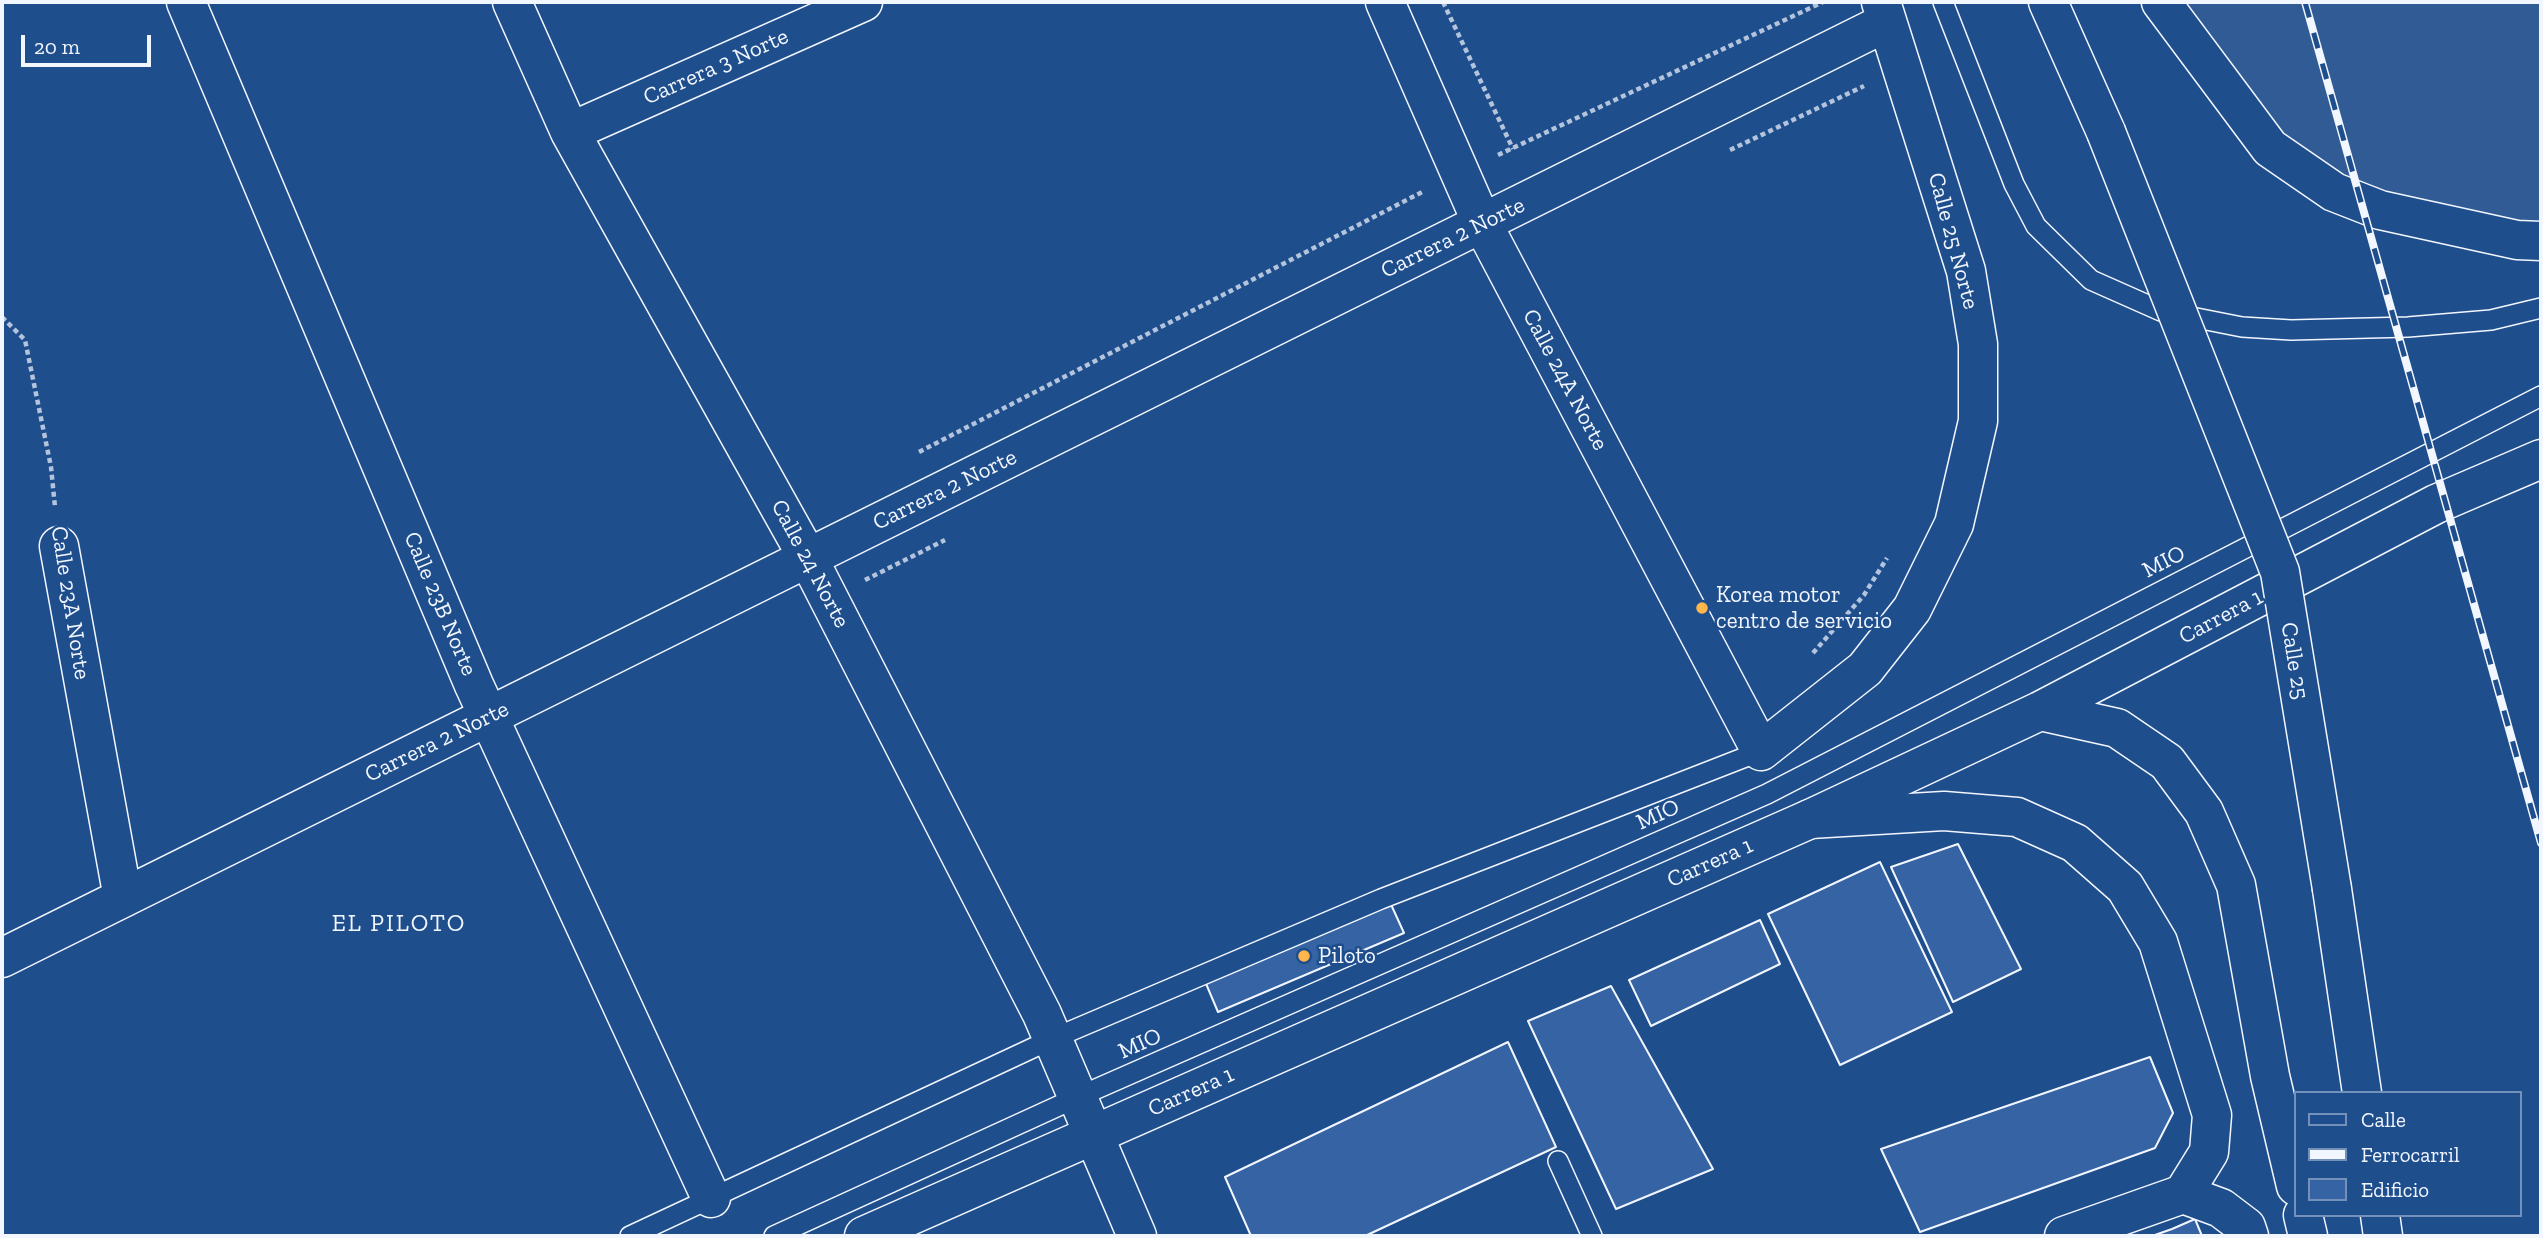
<!DOCTYPE html>
<html>
<head>
<meta charset="utf-8">
<style>
  body { margin:0 }
  #map { position:relative; width:2543px; height:1238px; overflow:hidden; background:#1f4e8c; font-family:"Zilla Slab",serif }
  canvas { display:block }
  .frame { position:absolute; inset:0; border:4px solid #f2f6ff; pointer-events:none }
  .legend { position:absolute; left:2294px; top:1091px; width:228px; height:126px; box-sizing:border-box; background:#1f4e8c; border:2px solid #7391ba; margin:0; padding:9px 12px; list-style:none; font-size:21px; color:#f2f6ff }
  .legend li { display:flex; align-items:center; gap:14px; height:35px }
  .legend b { width:35px; border:2px solid #7391ba }
  .scale { position:absolute; left:21px; top:35px; width:130px; height:32px; box-sizing:border-box; border:4px solid #f2f6ff; border-top:0; padding-left:9px; font-size:21px; line-height:24px; white-space:nowrap; color:#f2f6ff; -webkit-text-stroke:5px #1f4e8c; paint-order:stroke }
</style>
</head>
<body>
<div id="map">
<canvas width="2543" height="1238"></canvas>
<div class="frame"></div>
<ul class="legend">
<li><b style="height:9px;background:#1f4e8c"></b>Calle</li>
<li><b style="height:9px;background:#f2f6ff"></b>Ferrocarril</li>
<li><b style="height:19px;background:#3563a3"></b>Edificio</li>
</ul>
<div class="scale">20 m</div>
</div>
<script>
const ctx = document.querySelector('canvas').getContext('2d');
ctx.lineJoin = 'round';
function fillPath(path, color) {
  ctx.fillStyle = color;
  ctx.fill(path, 'evenodd');
}
function shape(rows) {
  const path = new Path2D();
  for (const r of rows) {
    path.moveTo(r[0], r[1]);
    for (let i = 2; i < r.length; i += 2) path.lineTo(r[i], r[i + 1]);
  }
  return path;
}
function trace(path, color, width, dash) {
  ctx.strokeStyle = color;
  ctx.lineWidth = width;
  ctx.lineCap = dash ? 'butt' : 'round';
  ctx.setLineDash(dash || []);
  ctx.stroke(path);
}
function drawText(font, color, halo, rows, align = 'center') {
  ctx.font = font + ' "Zilla Slab",serif';
  ctx.lineWidth = 5;
  ctx.setLineDash([]);
  ctx.textBaseline = 'middle';
  ctx.strokeStyle = halo;
  ctx.fillStyle = color;
  for (const [text, x, y, turn = 0] of rows) {
    ctx.save();
    ctx.translate(x, y);
    ctx.rotate((+turn || 0) * Math.PI / 180);
    ctx.textAlign = isNaN(turn) ? turn : align;
    if (halo) ctx.strokeText(text, 0, 0);
    ctx.fillText(text, 0, 0);
    ctx.restore();
  }
}
const built = shape([
  [2161,2,2541,2,2541,241,2334,192,2161,2]
]);
fillPath(built, '#305b95');
trace(built, '#a8bbd7', 2);
const building = shape([
  [1958,844,2021,969,1953,1002,1891,867,1958,844],
  [1880,862,1952,1012,1840,1065,1768,914,1880,862],
  [1389,900,1404,933,1218,1012,1204,979,1389,900],
  [1760,920,1780,964,1651,1026,1629,980,1760,920],
  [1611,986,1713,1169,1616,1209,1528,1021,1611,986],
  [1508,1042,1556,1147,1365,1236,1251,1236,1225,1177,1508,1042],
  [2150,1057,2173,1113,2155,1148,1920,1232,1881,1149,2150,1057],
  [2195,1219,2202,1236,2152,1236,2172,1229,2195,1219]
]);
fillPath(building, '#3563a3');
trace(building, '#f2f6ff', 2);
const service = shape([
  [1943,2,2014,184,2036,226,2091,280,2161,311,2242,327,2291,330,2408,327,2491,320,2541,308],
  [1558,1161,1592,1236],
  [630,1236,1052,1039,1381,899,1761,751],
  [774,1236,1078,1097,1767,794,2541,396]
]);
const minor = shape([
  [186,2,474,685,711,1198],
  [512,2,570,132,808,558,1042,1014,1137,1236],
  [1385,2,1482,223,1761,751,1865,669,1912,609,1954,524,1978,421,1978,344,1966,271,1881,2],
  [570,132,863,2],
  [59,546,123,898],
  [1810,819,1944,811,2017,817,2075,843,2125,887,2158,942,2212,1115,2209,1152,2183,1194,2064,1236],
  [2,958,1887,22],
  [2183,1194,2221,1208,2246,1227,2249,1236]
]);
const primary = shape([
  [2048,2,2106,132],
  [2161,2,2270,148,2334,192,2380,210,2517,240,2541,241],
  [2040,711,2117,728,2167,762,2204,812,2236,885,2270,1076,2296,1186],
  [2332,889,2362,1093],
  [2303,1215,2308,1236],
  [2380,1215,2383,1236],
  [864,1236,1810,819,2040,711,2436,504,2541,459]
]);
trace(service, '#f2f6ff', 22);
trace(minor, '#f2f6ff', 41);
trace(primary, '#f2f6ff', 41);
trace(shape([
  [1443,2,1513,149],
  [1730,150,1864,86],
  [1498,155,1823,2],
  [2,317,25,340,51,467,55,507],
  [919,452,1424,191],
  [865,580,945,540],
  [1813,653,1864,595,1887,558]
]), '#b3c4dc', 4.5, [5, 3.5]);
trace(service, '#1f4e8c', 19);
trace(minor, '#1f4e8c', 38);
trace(primary, '#1f4e8c', 38);
const rail = shape([
  [2305,2,2541,843]
]);
trace(rail, '#f2f6ff', 8);
trace(rail, '#1f4e8c', 5, [16]);
const primaryBridge = shape([
  [2106,132,2280,572,2332,889]
]);
trace(primaryBridge, '#f2f6ff', 41, []);
trace(primaryBridge, '#1f4e8c', 38);
for (const [x, y, r, color] of [
  [1702,608,7,"#ffb74d"],
  [1304,956,7,"#ffb74d"]
]) {
  const dot = new Path2D();
  dot.arc(x, y, r, 0, 2 * Math.PI);
  ctx.fillStyle = color;
  ctx.fill(dot);
  trace(dot, '#1f4e8c', 2.5);
}
drawText('23px', '#f2f6ff', '#1f4e8c', [
  ["Carrera 3 Norte",716,67,-24],
  ["Carrera 2 Norte",1453,238,-26],
  ["Calle 25 Norte",1953,241,75],
  ["Calle 24A Norte",1565,380,62],
  ["Carrera 2 Norte",945,490,-26],
  ["MIO",2164,562,-27],
  ["Calle 24 Norte",810,564,62],
  ["Calle 23A Norte",70,603,81],
  ["Calle 23B Norte",440,604,67],
  ["Carrera 1",2221,617,-28],
  ["Calle 25",2294,661,81],
  ["Carrera 2 Norte",437,742,-26],
  ["MIO",1658,815,-24],
  ["Carrera 1",1710,863,-24],
  ["MIO",1140,1044,-24],
  ["Carrera 1",1191,1092,-24]
]);
drawText('23px', '#f2f6ff', '#1f4e8c', [
  ["Korea motor",1716,595],
  ["centro de servicio",1716,621],
  ["Piloto",1318,956]
], 'left');
ctx.letterSpacing = '2px';
drawText('24px', '#f2f6ff', '#1f4e8c', [
  ["EL PILOTO",399,924]
]);
ctx.letterSpacing = '0px';
</script>
</body>
</html>
